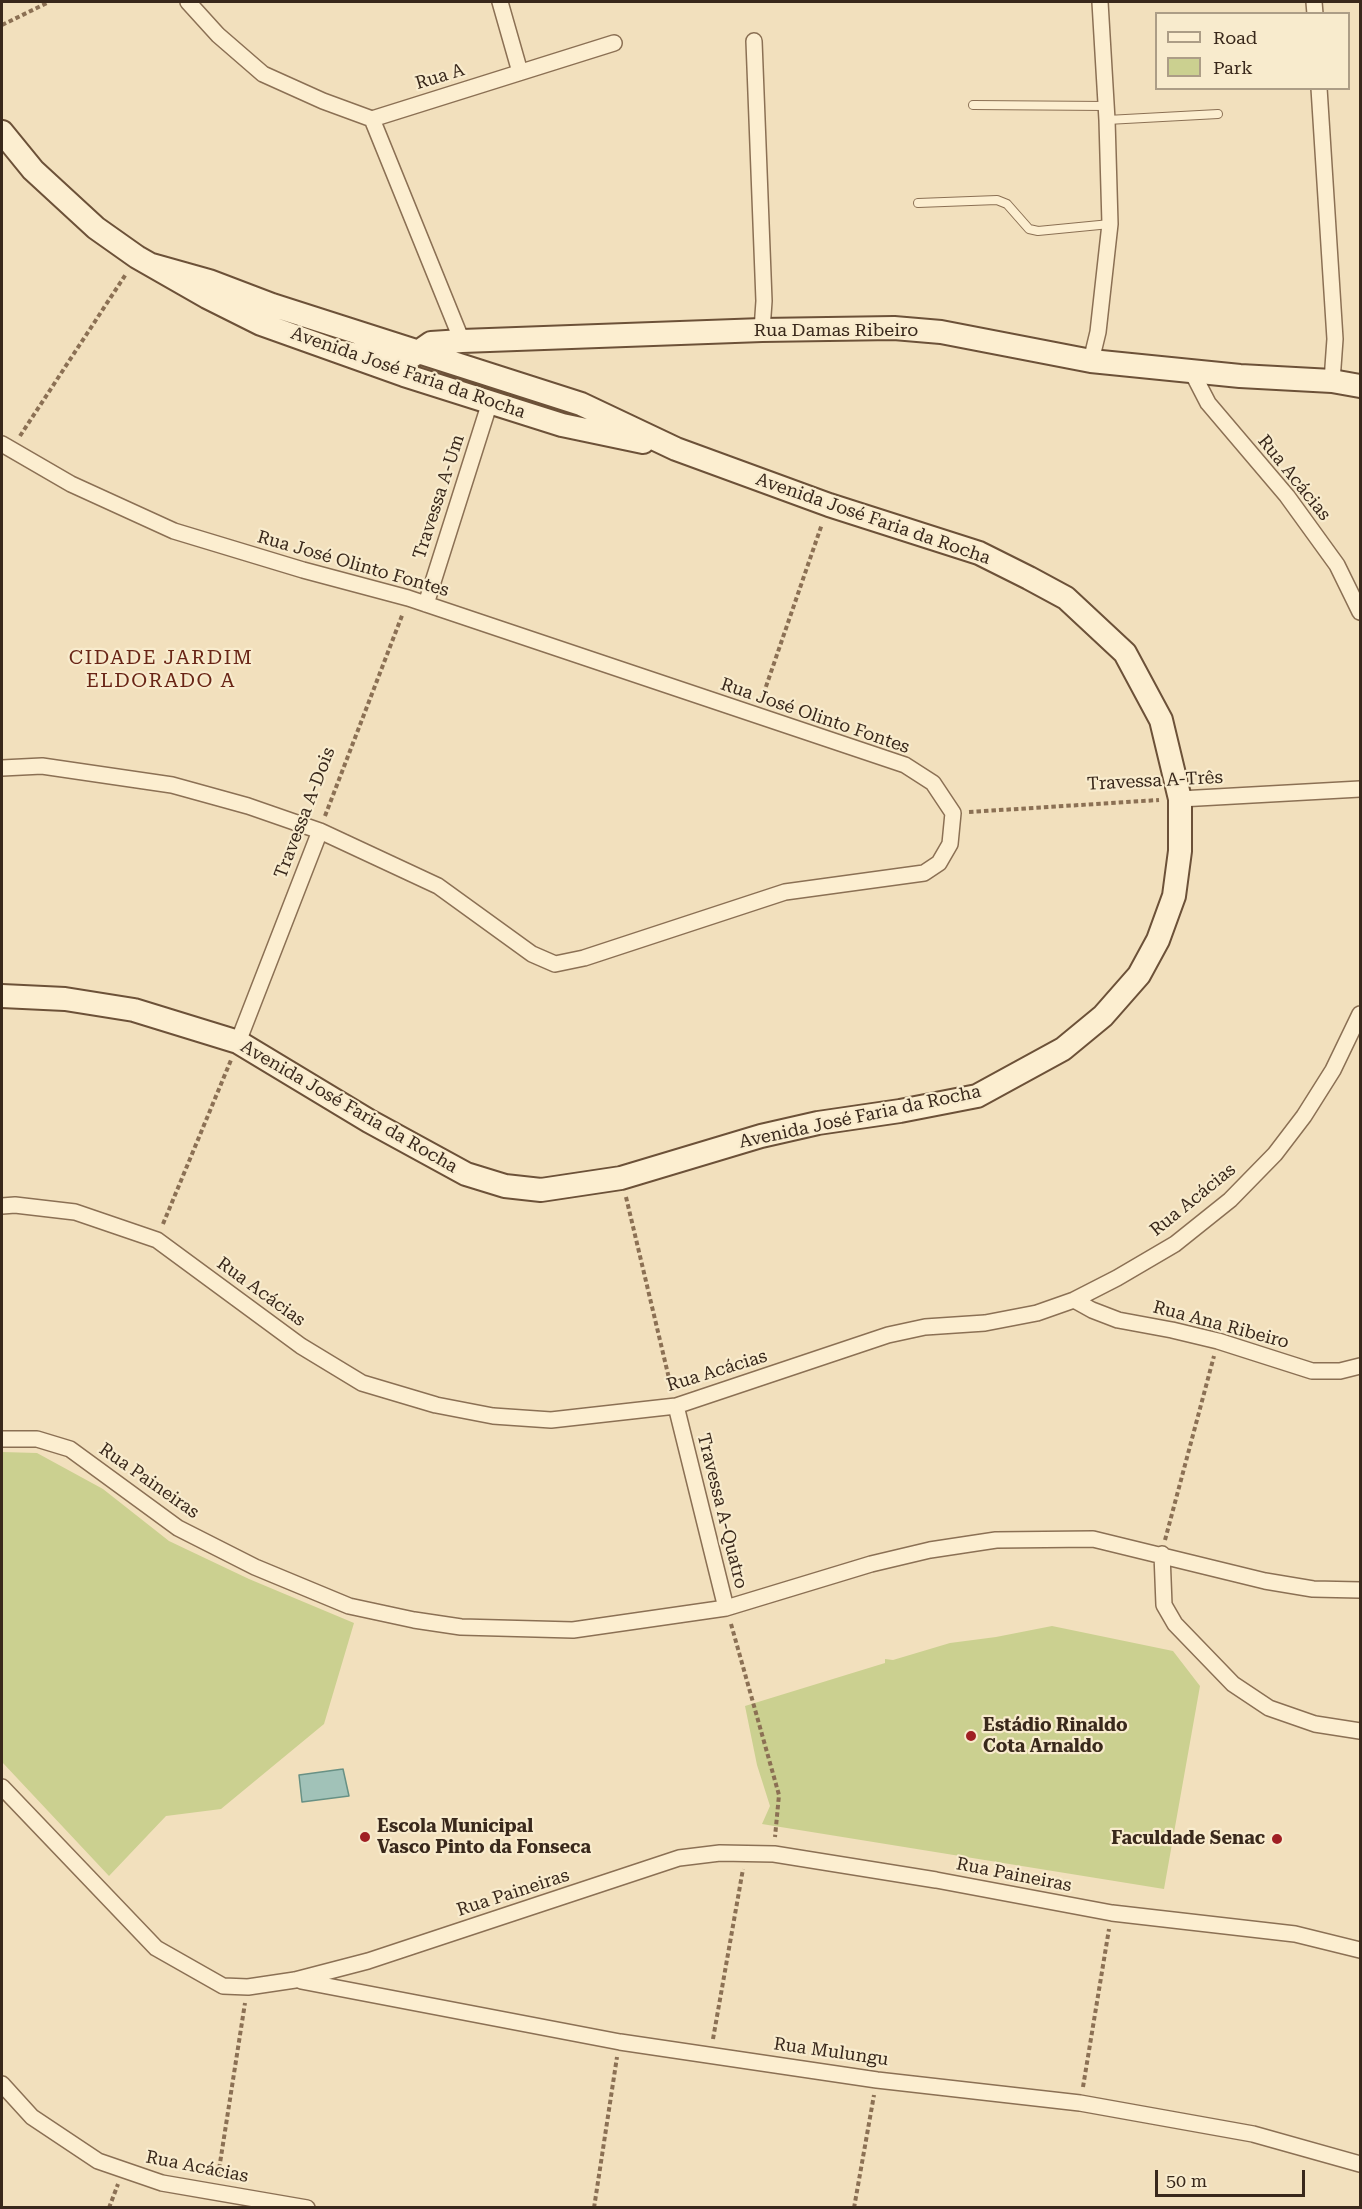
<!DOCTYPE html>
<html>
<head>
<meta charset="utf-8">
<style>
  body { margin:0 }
  #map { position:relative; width:1362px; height:2209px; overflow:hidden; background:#f2e0bd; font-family:"Roboto Serif",serif }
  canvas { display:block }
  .frame { position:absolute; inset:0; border:3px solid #39281b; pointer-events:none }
  .legend { position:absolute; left:1155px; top:12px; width:195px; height:78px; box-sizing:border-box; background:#f8ebcd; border:2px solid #ac9d86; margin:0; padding:8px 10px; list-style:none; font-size:18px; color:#39281b }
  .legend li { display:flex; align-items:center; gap:12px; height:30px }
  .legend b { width:30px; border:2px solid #ac9d86 }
  .scale { position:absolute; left:1155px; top:2170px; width:150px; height:27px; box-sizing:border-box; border:3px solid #39281b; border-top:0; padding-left:8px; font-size:18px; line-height:21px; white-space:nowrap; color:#39281b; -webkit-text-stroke:4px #f8ebcd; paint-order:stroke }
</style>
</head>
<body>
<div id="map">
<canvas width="1362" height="2209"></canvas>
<div class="frame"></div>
<ul class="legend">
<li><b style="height:8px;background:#fceed0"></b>Road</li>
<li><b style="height:16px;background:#cbd090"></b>Park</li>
</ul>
<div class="scale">50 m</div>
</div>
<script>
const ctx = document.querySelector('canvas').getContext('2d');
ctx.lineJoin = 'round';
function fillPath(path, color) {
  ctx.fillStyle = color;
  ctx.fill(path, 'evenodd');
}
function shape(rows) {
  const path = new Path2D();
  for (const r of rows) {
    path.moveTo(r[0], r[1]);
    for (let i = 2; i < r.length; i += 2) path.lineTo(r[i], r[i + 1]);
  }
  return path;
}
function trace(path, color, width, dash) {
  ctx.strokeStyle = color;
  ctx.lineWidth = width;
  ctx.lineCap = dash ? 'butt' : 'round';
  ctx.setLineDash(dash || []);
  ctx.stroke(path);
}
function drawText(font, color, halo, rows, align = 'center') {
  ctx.font = font + ' "Roboto Serif",serif';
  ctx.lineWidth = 4.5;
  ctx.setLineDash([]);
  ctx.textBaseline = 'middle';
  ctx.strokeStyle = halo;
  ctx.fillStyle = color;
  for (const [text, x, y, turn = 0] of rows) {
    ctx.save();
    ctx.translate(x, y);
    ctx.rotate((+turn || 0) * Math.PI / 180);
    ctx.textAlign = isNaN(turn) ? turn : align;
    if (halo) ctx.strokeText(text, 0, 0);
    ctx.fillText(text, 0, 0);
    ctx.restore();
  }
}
fillPath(shape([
  [2,1452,37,1453,103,1489,169,1541,249,1579,354,1623,324,1724,221,1809,166,1816,109,1876,2,1762],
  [1052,1626,1173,1651,1200,1686,1164,1889,762,1824,770,1806,757,1765,745,1706,885,1663,885,1659,893,1660,950,1643,996,1637]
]), '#cbd090');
const water = shape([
  [343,1769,349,1796,302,1802,299,1775,343,1769]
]);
fillPath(water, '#a1c2b8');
trace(water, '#689185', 1.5);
const lane = shape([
  [973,105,1106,106],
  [1107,120,1218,114],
  [918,203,997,200,1007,204,1029,229,1038,231,1110,224]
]);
const street = shape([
  [188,2,218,35,263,74,323,101,372,119,462,341],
  [500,2,520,72],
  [1314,2,1315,14],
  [754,41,764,301,762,330],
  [1319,88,1335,339,1332,381],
  [372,119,614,43],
  [1091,361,1098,332,1110,224,1107,120,1100,2],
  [1192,372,1208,403,1287,496,1337,565,1360,612],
  [2,444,71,484,174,531,303,570,408,598,905,765,933,783,953,813,950,844,939,863,924,873,785,892,584,958,555,964,532,954,438,886,320,831,248,806,172,785,42,766,2,768],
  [426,604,490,402],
  [1180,799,1360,789],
  [238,1042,320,831],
  [2,1206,15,1205,75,1212,157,1240,301,1346,362,1383,436,1405,493,1416,551,1420,676,1406,888,1335,925,1327,985,1323,1037,1313,1074,1300,1117,1278,1175,1244,1230,1200,1275,1154,1304,1116,1333,1070,1360,1014],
  [1074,1300,1092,1310,1118,1320,1172,1330,1218,1341,1312,1371,1340,1371,1360,1366],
  [676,1406,726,1608],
  [2,1439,37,1439,70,1449,178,1528,255,1567,349,1606,414,1620,461,1627,573,1630,726,1608,871,1564,930,1550,996,1540,1093,1539,1265,1581,1313,1589,1360,1590],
  [1162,1554,1164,1605,1175,1624,1233,1684,1269,1708,1315,1724,1360,1731],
  [2,1787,156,1948,223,1986,248,1987,295,1980,368,1961,679,1858,720,1853,774,1854,936,1880,1112,1913,1295,1934,1360,1950],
  [301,1981,620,2042,877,2080,1080,2103,1253,2134,1360,2164],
  [2,2084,32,2117,98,2161,162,2183,307,2208]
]);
const secondary = shape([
  [2,132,33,170,96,228,137,257,207,297,261,324,404,375,562,425,643,442],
  [342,352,397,362,408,359,431,343,462,341,762,330,894,328,941,332,1091,361,1240,376,1332,381,1360,386],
  [2,996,65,999,134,1010,238,1042,369,1121,466,1174,505,1186,541,1190,621,1178,761,1136,818,1123,900,1111,977,1096,1063,1049,1103,1016,1139,975,1158,940,1174,896,1180,851,1180,799,1161,720,1125,653,1066,598,1029,578,979,553,829,505,676,449,581,404,272,305,209,281,152,265]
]);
trace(lane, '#8b7054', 10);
trace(street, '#8b7054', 18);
trace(secondary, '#6c5138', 26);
trace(shape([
  [2,25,49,2],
  [20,436,126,274],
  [761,701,822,524],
  [969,812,1159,800],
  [325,816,403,613],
  [626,1197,672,1391],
  [163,1224,231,1060],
  [1165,1540,1214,1356],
  [731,1624,779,1795,775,1837],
  [713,2039,743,1869],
  [1083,2087,1109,1929],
  [218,2176,245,2003],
  [109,2208,118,2184],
  [594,2208,617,2057],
  [854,2208,874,2095]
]), '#8b7054', 4, [4.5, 3]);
trace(lane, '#fceed0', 8);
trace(street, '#fceed0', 15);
trace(secondary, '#fceed0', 22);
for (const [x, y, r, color] of [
  [971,1736,6,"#9f1f23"],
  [365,1837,6,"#9f1f23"],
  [1277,1839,6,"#9f1f23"]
]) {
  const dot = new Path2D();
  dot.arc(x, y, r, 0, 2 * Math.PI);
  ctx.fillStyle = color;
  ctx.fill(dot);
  trace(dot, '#f8ebcd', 2);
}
drawText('18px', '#39281b', '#f8ebcd', [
  ["Rua A",440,77,-17],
  ["Rua Damas Ribeiro",836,331],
  ["Avenida José Faria da Rocha",408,373,19],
  ["Rua Acácias",1294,478,51],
  ["Travessa A-Um",439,497,-72],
  ["Avenida José Faria da Rocha",873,519,19],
  ["Rua José Olinto Fontes",353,564,16],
  ["Rua José Olinto Fontes",815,716,19],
  ["Travessa A-Três",1155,781,-3],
  ["Travessa A-Dois",305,813,-69],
  ["Avenida José Faria da Rocha",349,1107,30],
  ["Avenida José Faria da Rocha",860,1117,-12],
  ["Rua Acácias",1193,1200,-39],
  ["Rua Acácias",261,1292,36],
  ["Rua Ana Ribeiro",1221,1325,15],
  ["Rua Acácias",717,1371,-17],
  ["Rua Paineiras",149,1481,35],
  ["Travessa A-Quatro",722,1511,76],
  ["Rua Paineiras",1014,1875,11],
  ["Rua Paineiras",513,1893,-18],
  ["Rua Mulungu",831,2052,8],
  ["Rua Acácias",197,2167,11]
]);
drawText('bold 18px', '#39281b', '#f8ebcd', [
  ["Estádio Rinaldo",983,1726],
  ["Cota Arnaldo",983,1747],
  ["Escola Municipal",377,1827],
  ["Vasco Pinto da Fonseca",377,1848],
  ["Faculdade Senac",1265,1839,"right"]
], 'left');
ctx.letterSpacing = '1.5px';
drawText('20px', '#692516', '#f8ebcd', [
  ["CIDADE JARDIM",161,658],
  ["ELDORADO A",161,681]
]);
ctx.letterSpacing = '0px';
</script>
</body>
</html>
